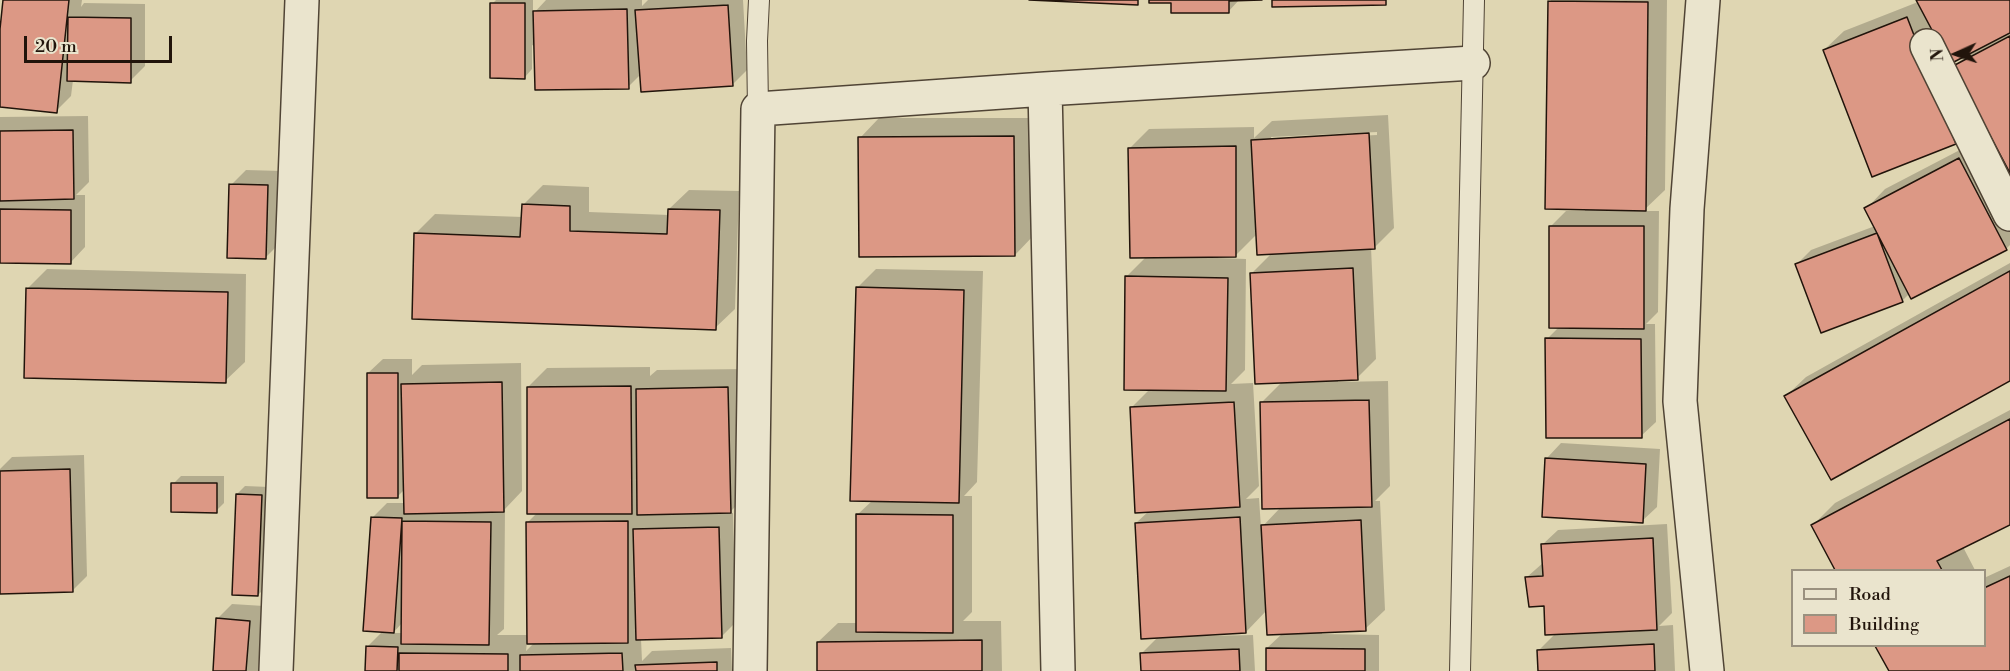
<!DOCTYPE html>
<html>
<head>
<meta charset="utf-8">
<style>
  body { margin:0 }
  #map { position:relative; width:2010px; height:671px; overflow:hidden; background:#dfd6b2; font-family:"Libre Bodoni",serif }
  canvas { display:block }
  .legend { position:absolute; left:1791px; top:569px; width:195px; height:78px; box-sizing:border-box; background:#eae4cd; border:2px solid #9a917f; margin:0; padding:8px 10px; list-style:none; font-size:18px; color:#21140b }
  .legend li { display:flex; align-items:center; gap:12px; height:30px }
  .legend b { width:30px; border:2px solid #9a917f }
  .north { position:absolute; left:1926px; top:24px; width:60px; height:60px; -webkit-text-stroke:4px #eae4cd; paint-order:stroke; rotate:267deg; font-size:16px; font-weight:700; line-height:24px; text-align:center; color:#21140b }
  .north::after { content:''; display:block; margin:auto; width:21px; height:27px; background:#21140b; clip-path:polygon(50% 0,100% 100%,50% 72%,0 100%) }
  .scale { position:absolute; left:24px; top:36px; width:148px; height:27px; box-sizing:border-box; border:3px solid #21140b; border-top:0; padding-left:8px; font-size:18px; line-height:21px; white-space:nowrap; color:#21140b; -webkit-text-stroke:4px #eae4cd; paint-order:stroke }
</style>
</head>
<body>
<div id="map">
<canvas width="2010" height="671"></canvas>
<ul class="legend">
<li><b style="height:8px;background:#eae4cd"></b>Road</li>
<li><b style="height:16px;background:#dc9885"></b>Building</li>
</ul>
<div class="north">N</div>
<div class="scale">20 m</div>
</div>
<script>
const ctx = document.querySelector('canvas').getContext('2d');
ctx.lineJoin = 'round';
function fillPath(path, color) {
  ctx.fillStyle = color;
  ctx.fill(path, 'evenodd');
}
function shape(rows) {
  const path = new Path2D();
  for (const r of rows) {
    path.moveTo(r[0], r[1]);
    for (let i = 2; i < r.length; i += 2) path.lineTo(r[i], r[i + 1]);
  }
  return path;
}
function trace(path, color, width, dash) {
  ctx.strokeStyle = color;
  ctx.lineWidth = width;
  ctx.lineCap = dash ? 'butt' : 'round';
  ctx.setLineDash(dash || []);
  ctx.stroke(path);
}
fillPath(shape([
  [5,0,82,0,81,7,84,3,145,4,145,66,130,81,73,80,71,96,56,111,0,105,0,43],
  [496,0,533,0,533,14,546,0,642,0,642,6,648,0,743,0,747,70,732,85,641,74,628,87,532,45,532,69,525,77,492,4],
  [1151,0,1239,0,1228,12,1172,1],
  [1551,0,1667,0,1665,190,1643,211,1659,211,1658,312,1646,324,1655,324,1656,422,1641,436,1547,339,1559,327,1551,226,1566,211,1585,211,1550,2],
  [1918,0,2010,0,2010,170,1954,67,1966,55,1951,62,1975,124,1955,143,1824,50,1844,31,1918,2],
  [1388,115,1394,228,1375,247,1371,247,1376,359,1357,378,1338,379,1338,382,1388,381,1390,486,1375,501,1380,501,1385,610,1365,629,1322,631,1322,634,1379,635,1379,671,1267,671,1267,648,1283,633,1267,610,1246,632,1207,634,1207,636,1253,635,1255,671,1142,671,1142,653,1159,636,1136,523,1149,511,1131,408,1151,388,1127,276,1147,256,1130,148,1149,129,1254,127,1254,138,1272,121],
  [1377,132,1377,135,1271,140,1271,137],
  [1257,234,1272,253,1251,274,1282,382,1261,403,1281,507,1261,528,1259,498,1246,499,1259,486,1253,383,1231,384,1245,370,1246,259,1218,258,1218,255,1236,255],
  [88,116,89,182,76,195,85,195,85,247,71,262,0,262,0,117],
  [879,118,1033,118,1034,235,1015,255,860,138],
  [1979,140,2010,200,2010,245,2006,249,1910,293,1902,301,1796,265,1811,250,1875,226,1866,209,1885,189],
  [246,170,282,171,280,243,265,258,231,185],
  [543,185,589,187,589,212,669,215,669,209,689,190,739,191,735,309,715,328,416,233,435,214,523,217,523,205],
  [2010,263,2010,379,1786,396,1806,377],
  [47,269,246,274,245,362,225,381,27,289],
  [876,269,983,271,977,482,964,496,972,496,972,612,963,621,1001,621,1002,671,819,671,818,642,838,623,857,623,857,515,873,500,857,288],
  [383,359,412,359,412,375,422,365,521,363,522,491,505,509,504,629,497,635,528,635,528,522,537,513,528,387,547,368,650,367,650,376,657,370,747,369,749,493,729,513,733,513,736,622,721,637,641,639,642,661,652,651,731,648,732,671,366,671,367,647,383,631,373,517,387,503,405,503,405,489,397,497,368,373],
  [402,623,402,633,393,633],
  [527,642,535,642,526,651],
  [2010,410,2010,523,1963,547,1975,570,1837,570,1813,525,1835,503],
  [1561,443,1660,449,1657,507,1642,521,1547,458],
  [84,455,87,576,72,591,0,564,0,469,12,457],
  [181,476,224,476,224,503,216,511,173,484],
  [245,486,269,487,266,587,258,595,237,494],
  [1667,524,1672,613,1659,626,1673,625,1675,671,1540,671,1539,650,1556,633,1545,604,1527,577,1544,562,1543,544,1558,530],
  [2010,566,2010,671,1891,671,1877,646,1984,646,1984,578],
  [232,604,264,606,260,671,214,671,217,619]
]), '#0003');
const building = shape([
  [3,0,69,0,57,113,0,107,0,29,3,0],
  [1029,0,1138,0,1138,5,1029,0],
  [1149,0,1262,0,1229,1,1229,13,1171,13,1171,3,1149,3,1149,0],
  [1272,0,1386,0,1386,5,1272,7,1272,0],
  [1916,0,2010,0,2010,33,1950,64,1916,0],
  [1548,1,1648,2,1646,211,1545,209,1548,1],
  [490,3,525,3,525,79,490,78,490,3],
  [728,5,733,86,641,92,635,10,728,5],
  [627,9,629,89,535,90,533,11,627,9],
  [68,17,131,18,131,83,67,81,68,17],
  [1907,17,1956,144,1872,177,1823,50,1907,17],
  [2010,36,2010,173,1953,66,2010,36],
  [73,130,74,199,0,201,0,131,73,130],
  [1369,133,1375,249,1257,255,1251,140,1369,133],
  [1014,136,1015,256,859,257,858,137,1014,136],
  [1236,146,1236,257,1130,258,1128,148,1236,146],
  [1959,158,2007,250,1911,299,1864,208,1959,158],
  [229,184,268,185,266,259,227,258,229,184],
  [522,204,570,206,570,231,667,234,668,209,720,210,716,330,412,319,414,233,520,237,522,204],
  [0,209,71,210,71,264,0,263,0,209],
  [1549,226,1644,226,1644,329,1549,328,1549,226],
  [1877,233,1903,302,1821,333,1795,264,1877,233],
  [1353,268,1358,380,1255,384,1250,273,1353,268],
  [2010,271,2010,381,1831,480,1784,396,2010,271],
  [1125,276,1228,278,1226,391,1124,390,1125,276],
  [856,287,964,290,959,503,850,501,856,287],
  [26,288,228,292,226,383,24,378,26,288],
  [1545,338,1641,339,1642,438,1546,438,1545,338],
  [367,373,398,373,398,498,367,498,367,373],
  [502,382,504,512,404,514,401,384,502,382],
  [631,386,632,514,527,514,527,387,631,386],
  [728,387,731,513,637,515,636,389,728,387],
  [1369,400,1372,507,1262,509,1260,402,1369,400],
  [1234,402,1240,507,1135,513,1130,407,1234,402],
  [2010,419,2010,525,1937,561,1942,570,1835,570,1811,525,2010,419],
  [1545,458,1646,464,1643,523,1542,517,1545,458],
  [70,469,73,592,0,594,0,471,70,469],
  [171,483,217,483,217,513,171,512,171,483],
  [236,494,262,495,258,596,232,595,236,494],
  [856,514,953,515,953,633,856,632,856,514],
  [371,517,402,518,394,633,363,631,371,517],
  [1240,517,1246,633,1141,639,1135,523,1240,517],
  [1361,520,1366,631,1267,635,1261,525,1361,520],
  [402,521,491,522,489,645,401,644,402,521],
  [628,521,628,643,527,644,526,522,628,521],
  [719,527,722,638,636,640,633,529,719,527],
  [1653,538,1657,630,1545,635,1544,606,1529,607,1525,577,1543,576,1541,544,1653,538],
  [2010,576,2010,671,1889,671,1875,646,1984,646,1984,588,2010,576],
  [216,618,250,621,246,671,213,671,216,618],
  [982,640,982,671,817,671,817,642,982,640],
  [1654,644,1655,671,1538,671,1537,650,1654,644],
  [366,646,398,647,397,671,365,671,366,646],
  [1266,648,1365,649,1365,671,1266,671,1266,648],
  [1239,649,1240,671,1141,671,1140,653,1239,649],
  [399,653,508,654,508,671,399,671,399,653],
  [622,653,623,671,520,671,520,655,622,653],
  [717,662,717,671,636,671,635,665,717,662]
]);
fillPath(building, '#dc9885');
trace(building, '#21140b', 1.5);
const service = shape([
  [758,109,757,41,759,0],
  [1460,671,1474,0]
]);
const minor = shape([
  [1703,0,1687,209,1680,401,1707,671],
  [1927,46,2010,214],
  [1045,89,1058,671],
  [276,671,302,0],
  [750,671,758,109,1045,89,1473,63]
]);
trace(service, '#504435', 22);
trace(minor, '#504435', 36);
trace(service, '#eae4cd', 20);
trace(minor, '#eae4cd', 33);
</script>
</body>
</html>
